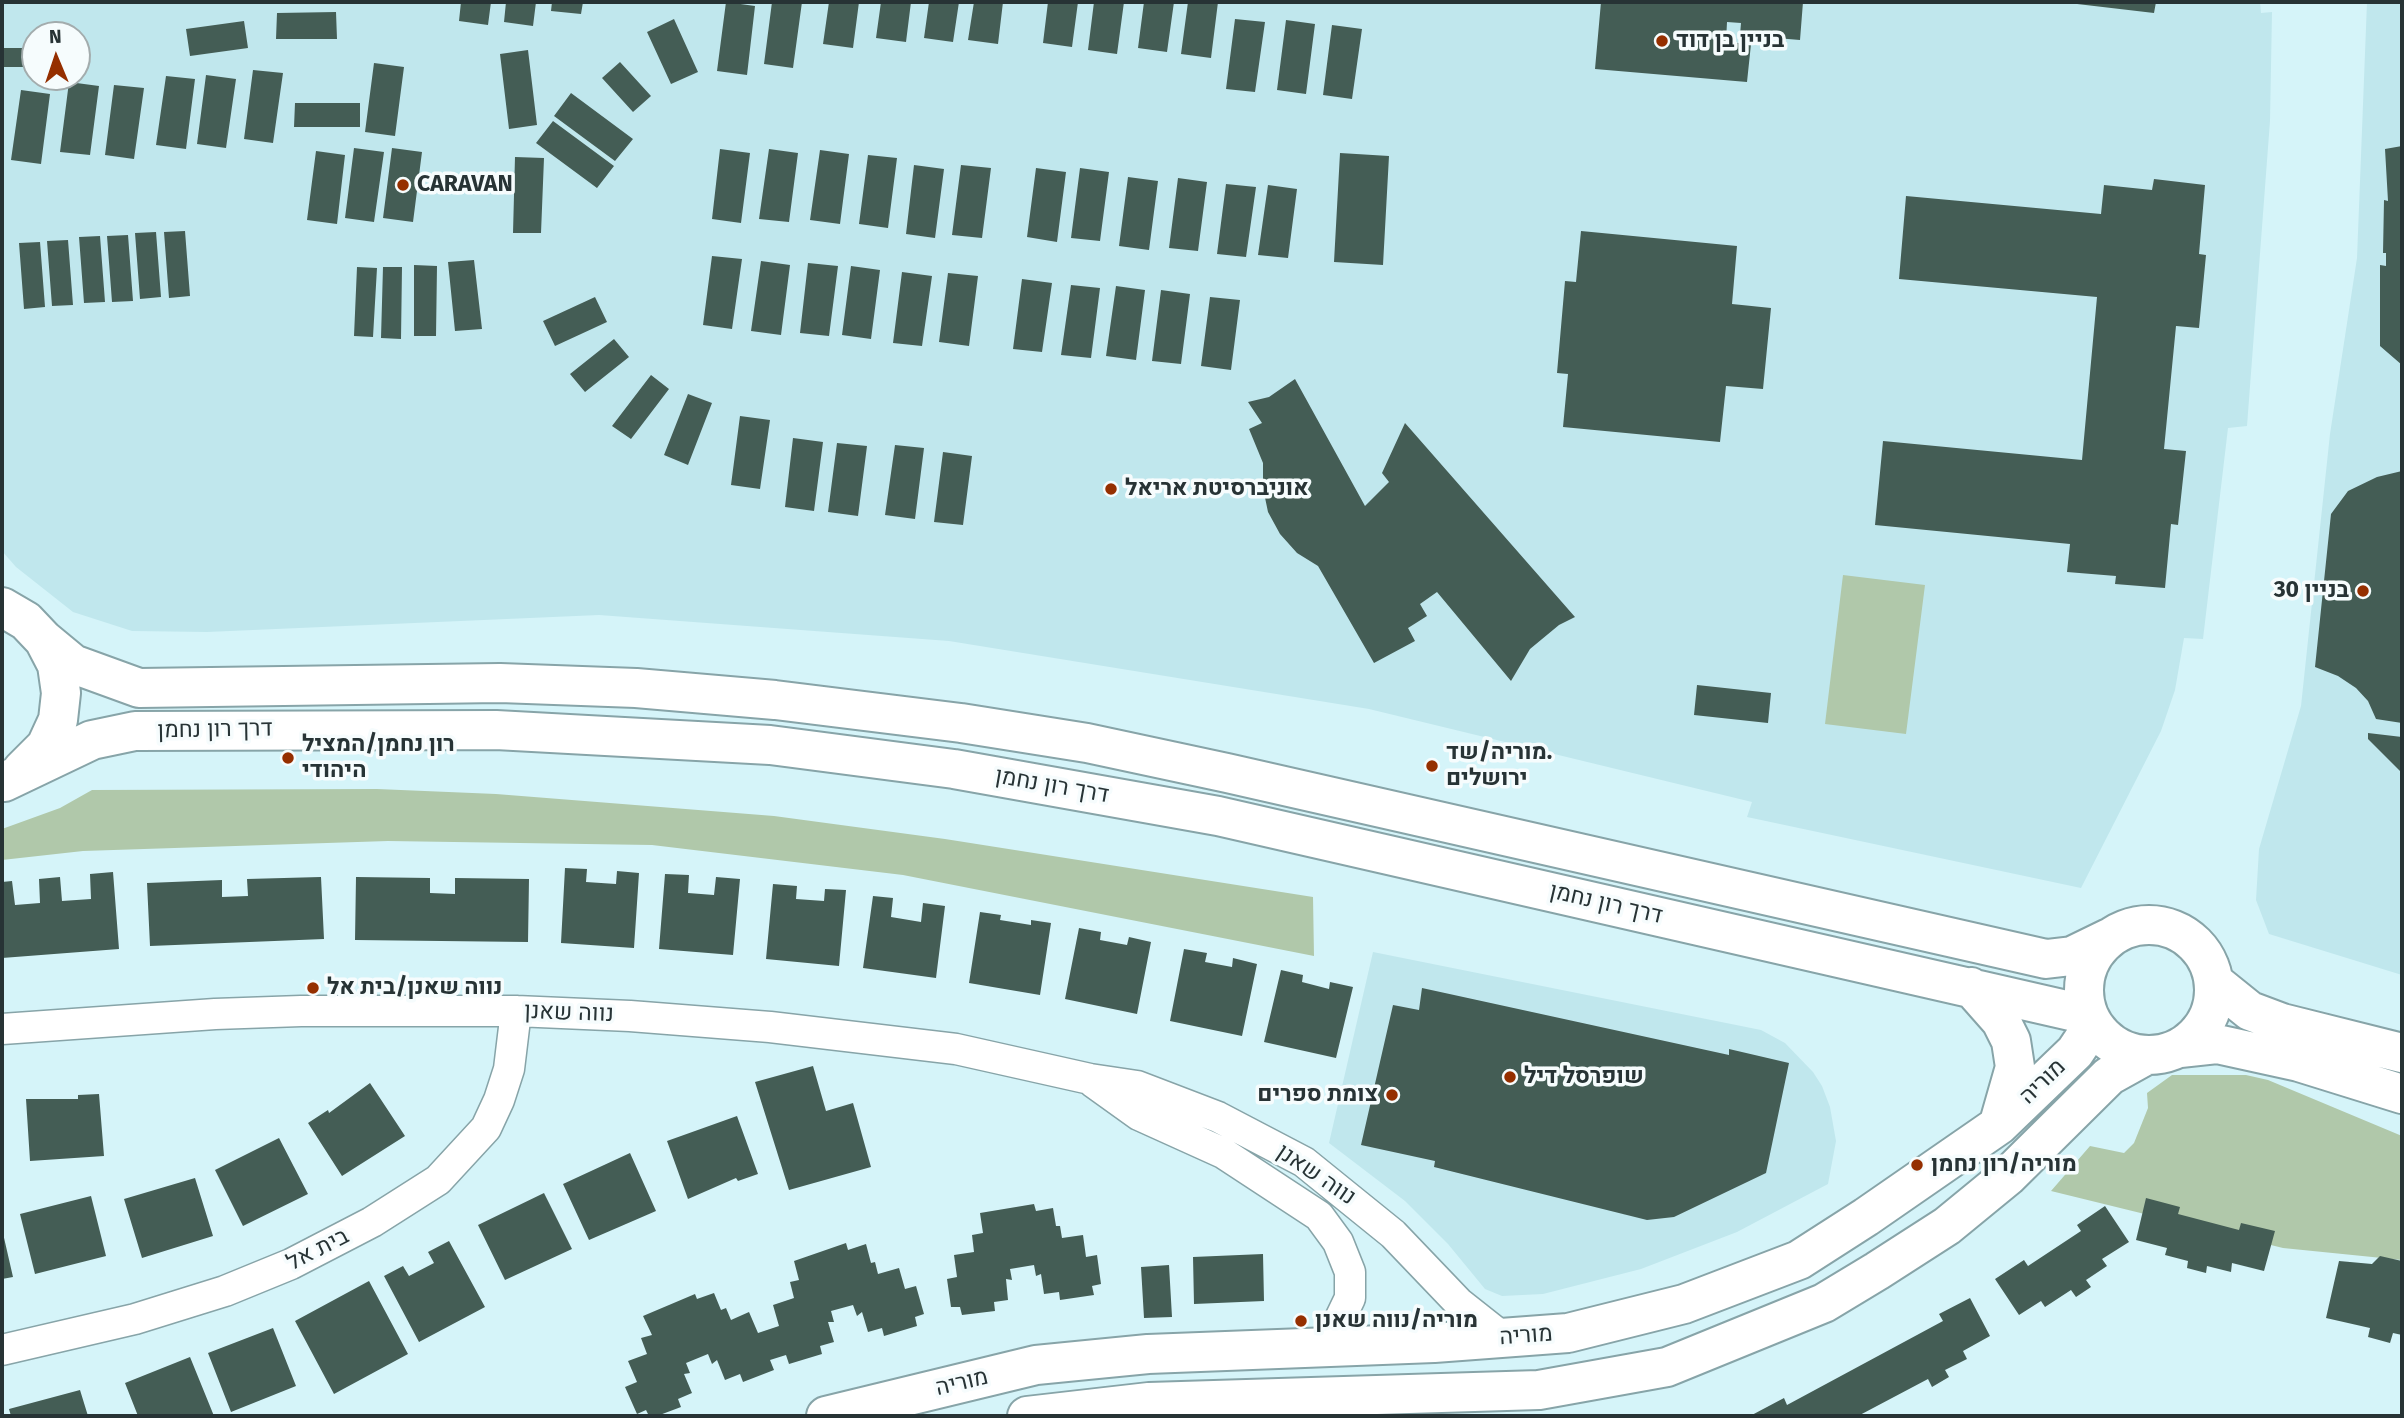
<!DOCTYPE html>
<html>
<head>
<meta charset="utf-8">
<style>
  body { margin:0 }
  #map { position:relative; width:2404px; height:1418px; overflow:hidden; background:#d5f4f9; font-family:"Fira Sans",sans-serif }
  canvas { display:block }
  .frame { position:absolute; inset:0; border:4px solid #273335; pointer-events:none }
  .north { position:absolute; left:21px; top:21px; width:70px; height:70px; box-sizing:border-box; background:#f6fcfd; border:2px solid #a3acad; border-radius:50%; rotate:358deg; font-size:19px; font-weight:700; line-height:28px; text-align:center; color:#273335 }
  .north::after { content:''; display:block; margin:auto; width:24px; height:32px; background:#952f00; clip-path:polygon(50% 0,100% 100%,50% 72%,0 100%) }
</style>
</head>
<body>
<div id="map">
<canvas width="2404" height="1418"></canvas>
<div class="frame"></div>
<div class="north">N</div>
</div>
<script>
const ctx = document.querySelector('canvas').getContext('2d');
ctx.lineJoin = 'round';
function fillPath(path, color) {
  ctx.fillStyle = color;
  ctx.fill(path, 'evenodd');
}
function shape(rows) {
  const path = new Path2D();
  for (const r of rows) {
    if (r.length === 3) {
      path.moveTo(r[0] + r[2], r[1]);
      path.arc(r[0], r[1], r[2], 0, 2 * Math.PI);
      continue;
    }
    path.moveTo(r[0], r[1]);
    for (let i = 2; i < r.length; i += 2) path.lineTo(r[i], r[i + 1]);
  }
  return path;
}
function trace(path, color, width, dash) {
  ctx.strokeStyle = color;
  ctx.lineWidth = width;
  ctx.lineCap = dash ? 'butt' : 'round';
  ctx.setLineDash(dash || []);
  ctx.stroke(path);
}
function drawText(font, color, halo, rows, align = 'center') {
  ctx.font = font + ' "Fira Sans",Heebo,sans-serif';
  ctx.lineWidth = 7;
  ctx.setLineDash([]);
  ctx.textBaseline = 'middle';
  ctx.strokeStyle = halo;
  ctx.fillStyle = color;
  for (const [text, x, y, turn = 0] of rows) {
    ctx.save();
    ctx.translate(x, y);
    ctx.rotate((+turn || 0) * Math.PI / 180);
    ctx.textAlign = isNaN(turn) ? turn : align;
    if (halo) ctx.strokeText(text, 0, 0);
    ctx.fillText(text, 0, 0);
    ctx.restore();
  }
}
fillPath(shape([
  [2,2,2260,2,2261,13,2272,12,2270,121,2247,426,2228,428,2203,639,2184,638,2175,690,2161,731,2081,888,1747,817,1752,802,1369,709,949,641,599,615,207,632,132,631,73,612,16,567,2,551],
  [35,35,77,35,77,77,35,77],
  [2367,2,2402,2,2402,975,2269,934,2256,900,2259,849,2301,706,2330,434,2357,258],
  [1373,952,1761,1030,1785,1043,1813,1072,1822,1086,1830,1107,1836,1141,1828,1184,1737,1232,1641,1269,1543,1294,1502,1296,1485,1289,1448,1244,1405,1201,1329,1143]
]), '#c0e7ed');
fillPath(shape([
  [1843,575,1925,585,1906,734,1825,724],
  [377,789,496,794,774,816,945,839,1313,897,1314,956,903,875,652,845,388,841,83,851,2,860,2,829,60,808,92,790],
  [2172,1075,2246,1075,2268,1080,2402,1136,2402,1260,2283,1248,2051,1191,2090,1146,2124,1153,2134,1143,2148,1108,2147,1093]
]), '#b0c8aa');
fillPath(shape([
  [461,2,491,2,488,25,459,21],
  [506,2,536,2,533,26,504,22],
  [552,2,583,2,581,14,551,11],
  [726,2,755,6,747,75,717,71],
  [772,2,802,2,793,68,764,64],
  [829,2,859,2,853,48,823,44],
  [881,2,911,2,906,42,876,38],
  [929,2,959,2,953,42,924,38],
  [974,2,1003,2,998,44,968,40],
  [1048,2,1078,2,1072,47,1043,43],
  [1094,2,1124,2,1117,54,1088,50],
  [1144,2,1174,2,1167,52,1138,48],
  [1188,2,1218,2,1211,58,1181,54],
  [1601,2,1803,2,1800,40,1740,35,1741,23,1727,22,1726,42,1751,44,1747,82,1595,69],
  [2060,2,2156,2,2154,13],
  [336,12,337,39,276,39,277,13],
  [674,19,698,72,671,84,647,32],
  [1235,19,1265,22,1255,92,1226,89],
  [1286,20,1315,24,1306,94,1277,90],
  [244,21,248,48,190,56,186,29],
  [1332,25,1362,29,1352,99,1323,95],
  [3,48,35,48,35,67,3,67],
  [528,50,537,125,509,129,500,54],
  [620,62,651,96,633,112,602,78],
  [374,63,404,67,395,136,365,132],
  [253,70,283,73,273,143,244,139],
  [206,75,236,79,226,148,197,144],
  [166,76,195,79,186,149,156,145],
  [69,82,99,86,90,155,60,152],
  [114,85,144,88,134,159,105,155],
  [21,90,50,94,41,164,11,160],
  [571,93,633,139,615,161,554,116],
  [295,103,360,103,360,127,294,127],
  [553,121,614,166,597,188,536,143],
  [2402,146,2402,365,2380,346,2380,265,2386,266,2386,253,2383,253,2384,200,2388,201,2385,149],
  [354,148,384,152,374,222,345,218],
  [392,148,422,152,413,222,383,218],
  [720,149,750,153,741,223,712,219],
  [769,149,798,153,789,222,759,219],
  [820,150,849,154,840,224,810,220],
  [316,151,345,155,337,224,307,220],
  [1340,153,1389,156,1383,265,1334,262],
  [868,155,897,158,888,228,859,224],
  [515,157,544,158,541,233,513,233],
  [914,165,944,169,935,238,906,234],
  [961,165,991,168,982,238,952,235],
  [1036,168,1066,172,1057,242,1027,237],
  [1080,168,1109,172,1100,241,1071,238],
  [1128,177,1158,181,1149,250,1119,246],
  [1178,178,1207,182,1198,251,1169,248],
  [2154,179,2205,185,2199,254,2206,255,2199,328,2176,326,2164,449,2186,451,2178,525,2171,524,2165,588,2115,584,2116,576,2067,572,2070,544,1875,525,1883,441,2082,460,2097,297,1899,279,1906,196,2101,214,2104,185,2152,190],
  [1226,184,1256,187,1246,257,1217,254],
  [1268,185,1297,189,1288,258,1258,255],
  [185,231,190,296,169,298,164,232],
  [1581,231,1737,246,1732,304,1771,308,1763,389,1726,386,1720,442,1563,427,1568,374,1557,373,1565,281,1576,282],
  [156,232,161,297,140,299,135,233],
  [128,235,133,301,112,302,107,236],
  [100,236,105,302,84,303,79,237],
  [68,240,73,305,52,306,47,241],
  [40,242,45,307,24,309,19,243],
  [712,256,742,259,732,329,703,325],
  [474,260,482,329,455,331,448,262],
  [761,261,790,265,781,335,751,331],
  [808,263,838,266,829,336,800,333],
  [414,265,437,266,436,336,414,336],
  [851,266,880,270,871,339,842,335],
  [357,267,377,268,373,337,354,336],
  [383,267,402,267,401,339,381,338],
  [902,272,932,276,922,346,893,343],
  [948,273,978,276,969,346,939,342],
  [1022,279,1052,283,1042,352,1013,349],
  [1071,285,1100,288,1091,358,1061,355],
  [1116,286,1145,290,1136,360,1106,356],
  [1161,290,1190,294,1181,364,1152,361],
  [595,297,607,322,555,346,543,321],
  [1210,297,1240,300,1231,370,1201,366],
  [614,339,629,357,585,392,570,374],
  [651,375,669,389,631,439,612,426],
  [1295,379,1365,506,1389,482,1382,473,1405,423,1575,617,1559,625,1530,649,1511,681,1437,592,1420,604,1427,616,1408,628,1415,641,1374,663,1318,566,1297,553,1280,534,1268,512,1263,488,1263,463,1249,429,1262,423,1248,402,1269,397],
  [688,394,712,403,688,465,664,455],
  [740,416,770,420,760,489,731,485],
  [793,438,823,442,814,511,785,507],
  [837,443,867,446,858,516,828,512],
  [895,445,924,448,915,519,885,515],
  [943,452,972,456,963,525,934,522],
  [2402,471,2402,723,2376,719,2368,701,2356,688,2338,676,2315,667,2331,514,2348,491,2377,477],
  [1697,685,1771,693,1768,723,1694,715],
  [2368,733,2402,737,2402,773,2368,739],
  [565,868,587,869,586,882,616,884,617,871,639,873,634,948,561,943],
  [113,872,119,949,2,958,2,882,12,881,15,905,40,903,39,879,60,877,62,901,91,899,90,874],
  [665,874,689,875,688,893,714,895,716,877,740,879,733,955,659,949],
  [321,877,324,939,150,946,147,883,222,880,222,897,248,896,247,879],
  [356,877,430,878,430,893,455,894,455,878,529,879,528,942,355,940],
  [773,884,797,886,796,899,824,901,825,889,846,890,839,966,766,959],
  [873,896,893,898,891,917,921,922,923,903,945,906,936,978,863,968],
  [980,912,1001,915,1000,920,1031,925,1031,920,1051,923,1040,995,969,983],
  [1079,928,1101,932,1100,940,1127,945,1129,937,1151,942,1137,1014,1065,999],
  [1184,949,1207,953,1205,962,1232,967,1233,958,1257,964,1242,1036,1170,1021],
  [1281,970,1303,975,1302,982,1329,989,1330,982,1353,987,1336,1058,1264,1042],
  [1422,988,1729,1055,1729,1049,1789,1063,1766,1173,1674,1217,1647,1220,1434,1167,1435,1161,1361,1145,1393,1005,1419,1010],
  [813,1066,826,1111,853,1103,871,1167,789,1190,755,1082],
  [370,1083,405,1136,342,1176,308,1123,328,1110,329,1113],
  [99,1094,104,1156,30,1161,26,1099,78,1099,78,1095],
  [737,1116,758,1174,738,1181,736,1178,688,1199,667,1141],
  [279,1138,308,1194,243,1226,215,1170],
  [630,1153,656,1211,589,1240,563,1184],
  [195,1178,213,1236,142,1258,124,1199],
  [544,1193,572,1249,505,1280,478,1225],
  [91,1196,106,1256,35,1274,20,1214],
  [2146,1198,2180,1207,2178,1214,2239,1230,2241,1223,2275,1231,2264,1271,2232,1263,2231,1272,2207,1266,2206,1273,2187,1268,2188,1261,2165,1255,2167,1248,2136,1240],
  [1034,1204,1036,1211,1053,1208,1056,1226,1060,1226,1062,1238,1083,1235,1086,1257,1097,1255,1101,1284,1092,1286,1094,1295,1060,1300,1059,1292,1044,1294,1041,1274,1036,1276,1034,1265,1010,1269,1012,1280,1006,1279,1008,1300,994,1302,995,1311,962,1315,960,1307,951,1307,947,1279,957,1277,954,1255,974,1252,972,1235,983,1233,980,1213],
  [2105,1206,2129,1242,2102,1259,2107,1266,2086,1280,2091,1287,2076,1297,2071,1290,2045,1307,2041,1301,2019,1315,1995,1279,2024,1260,2028,1266,2081,1231,2077,1225],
  [2,1229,13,1277,2,1279],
  [449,1241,485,1307,419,1342,384,1276,403,1266,409,1276,434,1263,428,1252],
  [846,1243,848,1250,866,1244,871,1263,875,1262,878,1274,899,1268,905,1289,916,1286,924,1314,915,1317,917,1326,884,1336,882,1328,868,1332,862,1312,857,1316,853,1305,831,1311,834,1322,828,1322,834,1342,820,1346,822,1354,789,1364,786,1355,770,1360,774,1370,743,1382,740,1374,725,1380,717,1360,712,1364,708,1354,686,1363,690,1373,684,1374,692,1393,678,1399,681,1407,657,1416,649,1416,646,1410,637,1414,625,1387,637,1382,628,1361,647,1354,641,1338,652,1335,643,1316,695,1294,697,1299,714,1293,721,1310,726,1308,731,1320,749,1312,758,1333,779,1326,773,1305,794,1298,790,1282,799,1280,794,1261],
  [1263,1254,1264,1301,1194,1304,1193,1257],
  [2380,1256,2402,1261,2402,1335,2393,1333,2390,1343,2368,1337,2370,1328,2326,1318,2339,1261,2372,1264],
  [1169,1265,1172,1317,1144,1318,1141,1267],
  [369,1281,408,1354,334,1394,295,1321],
  [1970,1298,1990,1336,1963,1351,1967,1359,1945,1370,1949,1377,1932,1387,1928,1379,1858,1416,1750,1416,1784,1398,1787,1405,1943,1321,1939,1314],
  [273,1328,296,1386,231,1412,208,1353],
  [190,1357,214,1416,138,1416,125,1383],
  [80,1390,88,1416,11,1416,9,1409]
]), '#445d55');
const street = shape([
  [2,1029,215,1014,301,1011,516,1011,630,1016,770,1027,956,1049,1090,1079,1137,1086,1218,1117,1304,1162,1393,1234,1459,1303,1502,1337],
  [1093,1082,1139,1115,1223,1153,1319,1216,1338,1242,1350,1272,1350,1298,1326,1348],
  [2,1350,135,1319,225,1291,291,1264,372,1222,438,1180,486,1128,499,1100,509,1069,516,1011]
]);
const secondary = shape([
  [2,607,26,621,44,640,57,665,61,693,58,720,46,746,22,770],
  [44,640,73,664,139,688,500,683,636,688,775,700,961,723,1087,743,1227,773,2046,959,2072,956,2109,938],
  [4,782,92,740,135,731,496,730,770,745,954,769,1218,816,2088,1015],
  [2149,990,65],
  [2214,982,2250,1011,2282,1023,2402,1053],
  [1971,987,2001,1021,2011,1041,2015,1067,1999,1123],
  [2180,1048,2217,1044,2299,1062,2402,1094],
  [826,1416,1036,1365,1148,1354,1434,1343,1568,1333,1684,1304,1799,1260,1866,1217,1999,1125,2075,1052,2093,1025],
  [1027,1416,1149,1402,1539,1390,1667,1367,1824,1303,1877,1271,1947,1226,2008,1176,2109,1076,2145,1056]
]);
trace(street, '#87a4a8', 33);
trace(secondary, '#87a4a8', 42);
trace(street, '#fff', 30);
trace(secondary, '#fff', 38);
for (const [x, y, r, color] of [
  [1662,41,7,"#952f00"],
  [403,185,7,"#952f00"],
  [1111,489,7,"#952f00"],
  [2363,591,7,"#952f00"],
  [288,758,7,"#952f00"],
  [1432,766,7,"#952f00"],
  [313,988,7,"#952f00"],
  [1510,1077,7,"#952f00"],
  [1392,1095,7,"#952f00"],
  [1917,1165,7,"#952f00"],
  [1301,1321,7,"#952f00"]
]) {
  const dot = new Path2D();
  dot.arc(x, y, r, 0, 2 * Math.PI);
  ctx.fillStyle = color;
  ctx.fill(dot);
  trace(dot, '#f6fcfd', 2.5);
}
drawText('bold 23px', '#273335', '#f6fcfd', [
  ["בניין בן דוד",1676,41],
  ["CARAVAN",417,185],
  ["אוניברסיטת אריאל",1125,489],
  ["בניין 30",2349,591,"right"],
  ["רון נחמן/המציל",302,745],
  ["היהודי",302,771],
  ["מוריה/שד.",1446,753],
  ["ירושלים",1446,779],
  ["נווה שאנן/בית אל",327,988],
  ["שופרסל דיל",1524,1077],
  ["צומת ספרים",1378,1095,"right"],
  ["מוריה/רון נחמן",1931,1165],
  ["מוריה/נווה שאנן",1315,1321]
], 'left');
drawText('23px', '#273335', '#f6fcfd', [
  ["דרך רון נחמן",215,730,-1],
  ["דרך רון נחמן",1052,786,10],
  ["דרך רון נחמן",1606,904,13],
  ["נווה שאנן",569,1013,2],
  ["מוריה",2043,1082,-44],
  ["נווה שאנן",1316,1175,34],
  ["בית אל",318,1250,-27],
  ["מוריה",1526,1336,-4],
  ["מוריה",962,1383,-13]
]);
</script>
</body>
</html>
